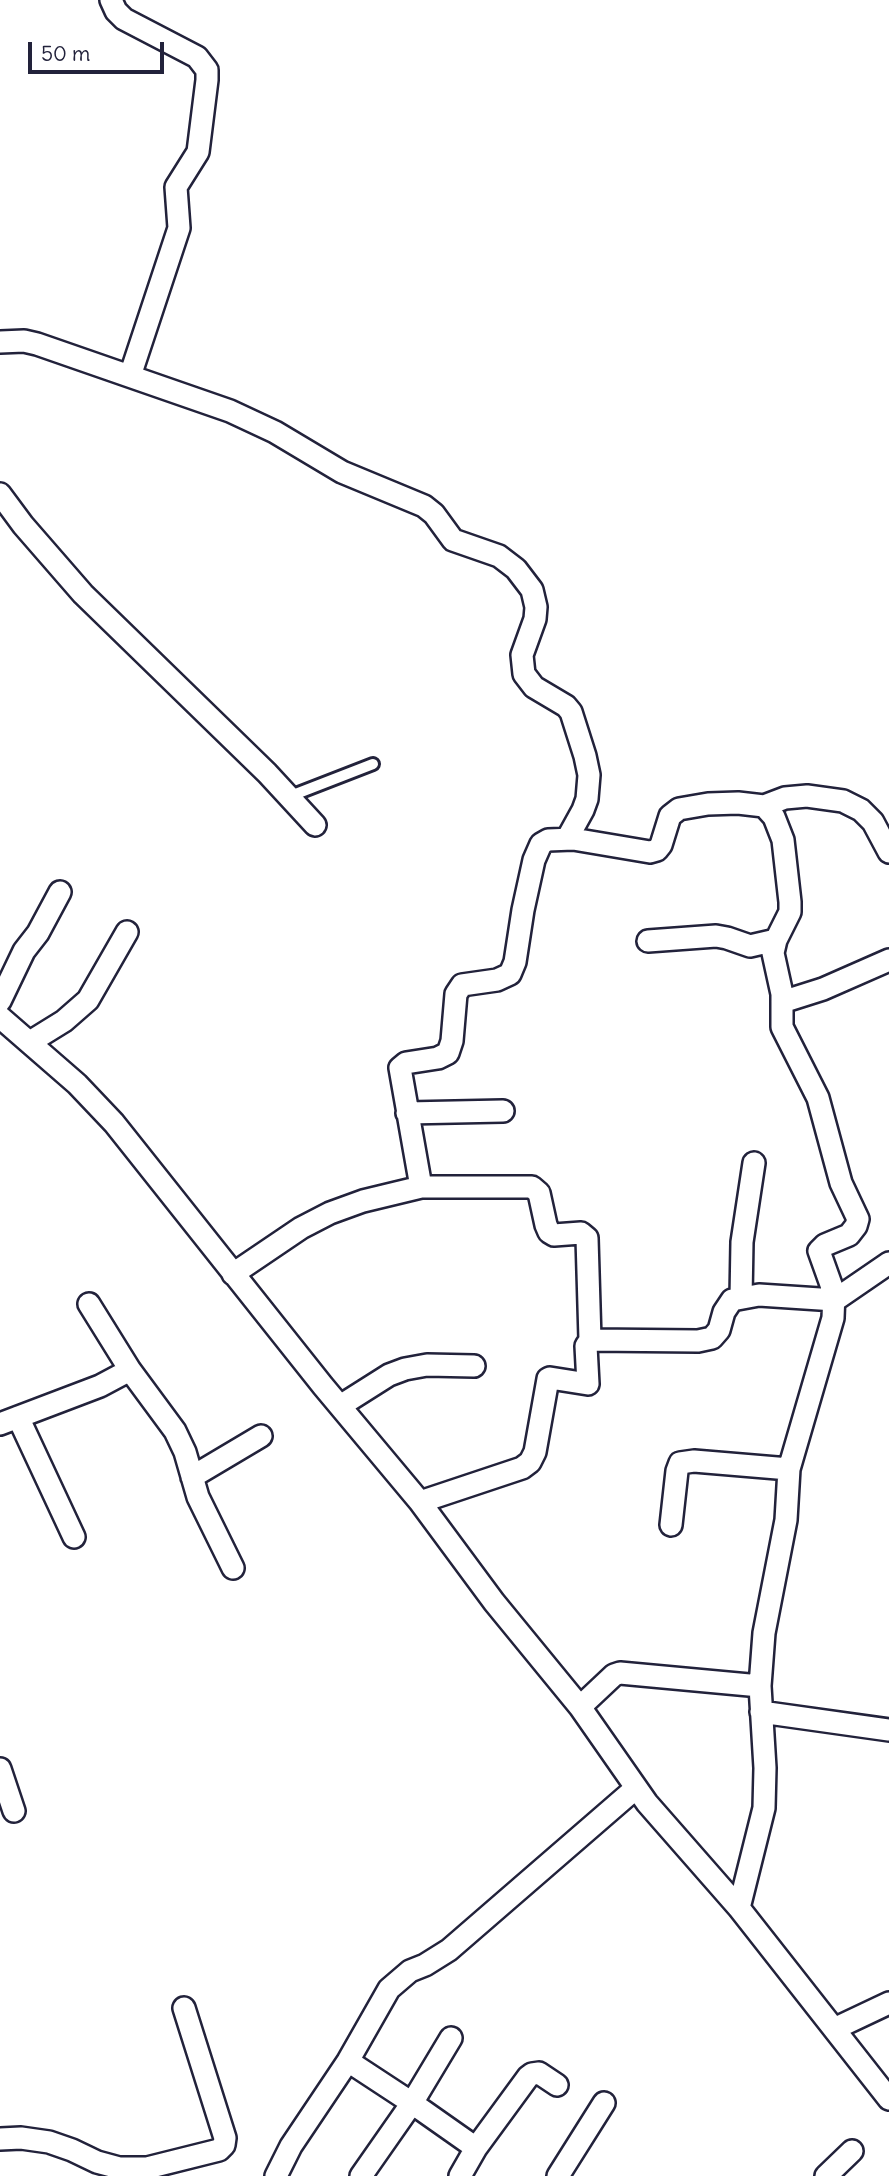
<!DOCTYPE html>
<html>
<head>
<meta charset="utf-8">
<style>
  body { margin:0 }
  #map { position:relative; width:889px; height:2176px; overflow:hidden; background:#fff; font-family:Delius,sans-serif }
  canvas { display:block }
  .scale { position:absolute; left:28px; top:42px; width:136px; height:32px; box-sizing:border-box; border:4px solid #22223b; border-top:0; padding-left:9px; font-size:21px; line-height:24px; white-space:nowrap; color:#22223b; -webkit-text-stroke:5px #fff; paint-order:stroke }
</style>
</head>
<body>
<div id="map">
<canvas width="889" height="2176"></canvas>
<div class="scale">50 m</div>
</div>
<script>
const ctx = document.querySelector('canvas').getContext('2d');
ctx.lineJoin = 'round';
function shape(rows) {
  const path = new Path2D();
  for (const r of rows) {
    path.moveTo(r[0], r[1]);
    for (let i = 2; i < r.length; i += 2) path.lineTo(r[i], r[i + 1]);
  }
  return path;
}
function trace(path, color, width, dash) {
  ctx.strokeStyle = color;
  ctx.lineWidth = width;
  ctx.lineCap = dash ? 'butt' : 'round';
  ctx.setLineDash(dash || []);
  ctx.stroke(path);
}
const lane = shape([
  [288,797,373,764]
]);
const street = shape([
  [111,0,116,11,124,19,197,57,207,70,207,80,198,152,176,187,179,228,130,376],
  [0,342,24,341,37,344,230,411,275,432,342,472,424,506,434,514,453,540,499,556,516,569,532,590,536,607,535,619,522,655,524,674,534,687,566,706,571,712,585,756,589,775,587,799,583,810,567,839],
  [0,494,23,525,83,594,267,773,315,825],
  [764,806,785,798,807,796,843,801,861,810,873,822,889,852],
  [648,941,716,936,727,938,750,946,776,940],
  [0,1001,24,951,38,933,60,892],
  [782,1002,823,989,889,960],
  [0,1017,77,1084,114,1123,323,1386,420,1502,494,1602,580,1707,647,1803,739,1908,889,2099],
  [30,1042,64,1021,88,1000,127,932],
  [407,1113,503,1111],
  [421,1187,400,1068,406,1063,438,1058,448,1053,452,1041,456,994,462,985,497,980,510,974,515,962,523,910,534,860,541,844,548,840,573,839,650,852,657,850,661,845,670,816,679,809,708,804,738,803,764,806,774,817,783,840,790,902,790,912,776,940,773,953,782,994,782,1027,818,1098,841,1183,858,1219,856,1226,849,1235,825,1245,819,1251,834,1293,833,1318,789,1469,786,1520,764,1633,760,1686,765,1768,764,1808,739,1908],
  [233,1274,301,1228,330,1213,363,1201,421,1187,532,1187,539,1193,546,1225,549,1232,554,1235,581,1233,587,1238,590,1340],
  [741,1298,742,1242,754,1163],
  [89,1304,130,1370,175,1431,185,1452,198,1497,233,1568],
  [340,1406,389,1375,405,1369,427,1365,474,1366],
  [18,1417,74,1537],
  [0,1424,100,1386,130,1370],
  [192,1477,261,1436],
  [420,1502,522,1468,530,1462,535,1452,548,1379,550,1378,588,1384,586,1346,590,1340,698,1341,712,1338,719,1330,724,1312,732,1300,759,1295,835,1300,889,1263],
  [671,1525,677,1471,680,1463,694,1461,789,1469],
  [580,1707,614,1675,620,1673,760,1686],
  [761,1712,889,1730],
  [0,1769,14,1811],
  [834,2029,889,2003],
  [348,2061,412,2103,476,2148],
  [0,2139,21,2138,49,2142,72,2150,97,2162,119,2168,147,2168,219,2150,224,2145,225,2138,184,2008],
  [276,2176,291,2146,348,2061,389,1989,410,1971,425,1965,449,1950,636,1788],
  [361,2176,412,2103,451,2038],
  [460,2176,476,2148,528,2077,532,2074,539,2073,557,2085],
  [558,2176,604,2103],
  [826,2176,852,2151]
]);
trace(lane, '#22223b', 16);
trace(street, '#22223b', 26);
trace(lane, '#fff', 10);
trace(street, '#fff', 21);
</script>
</body>
</html>
